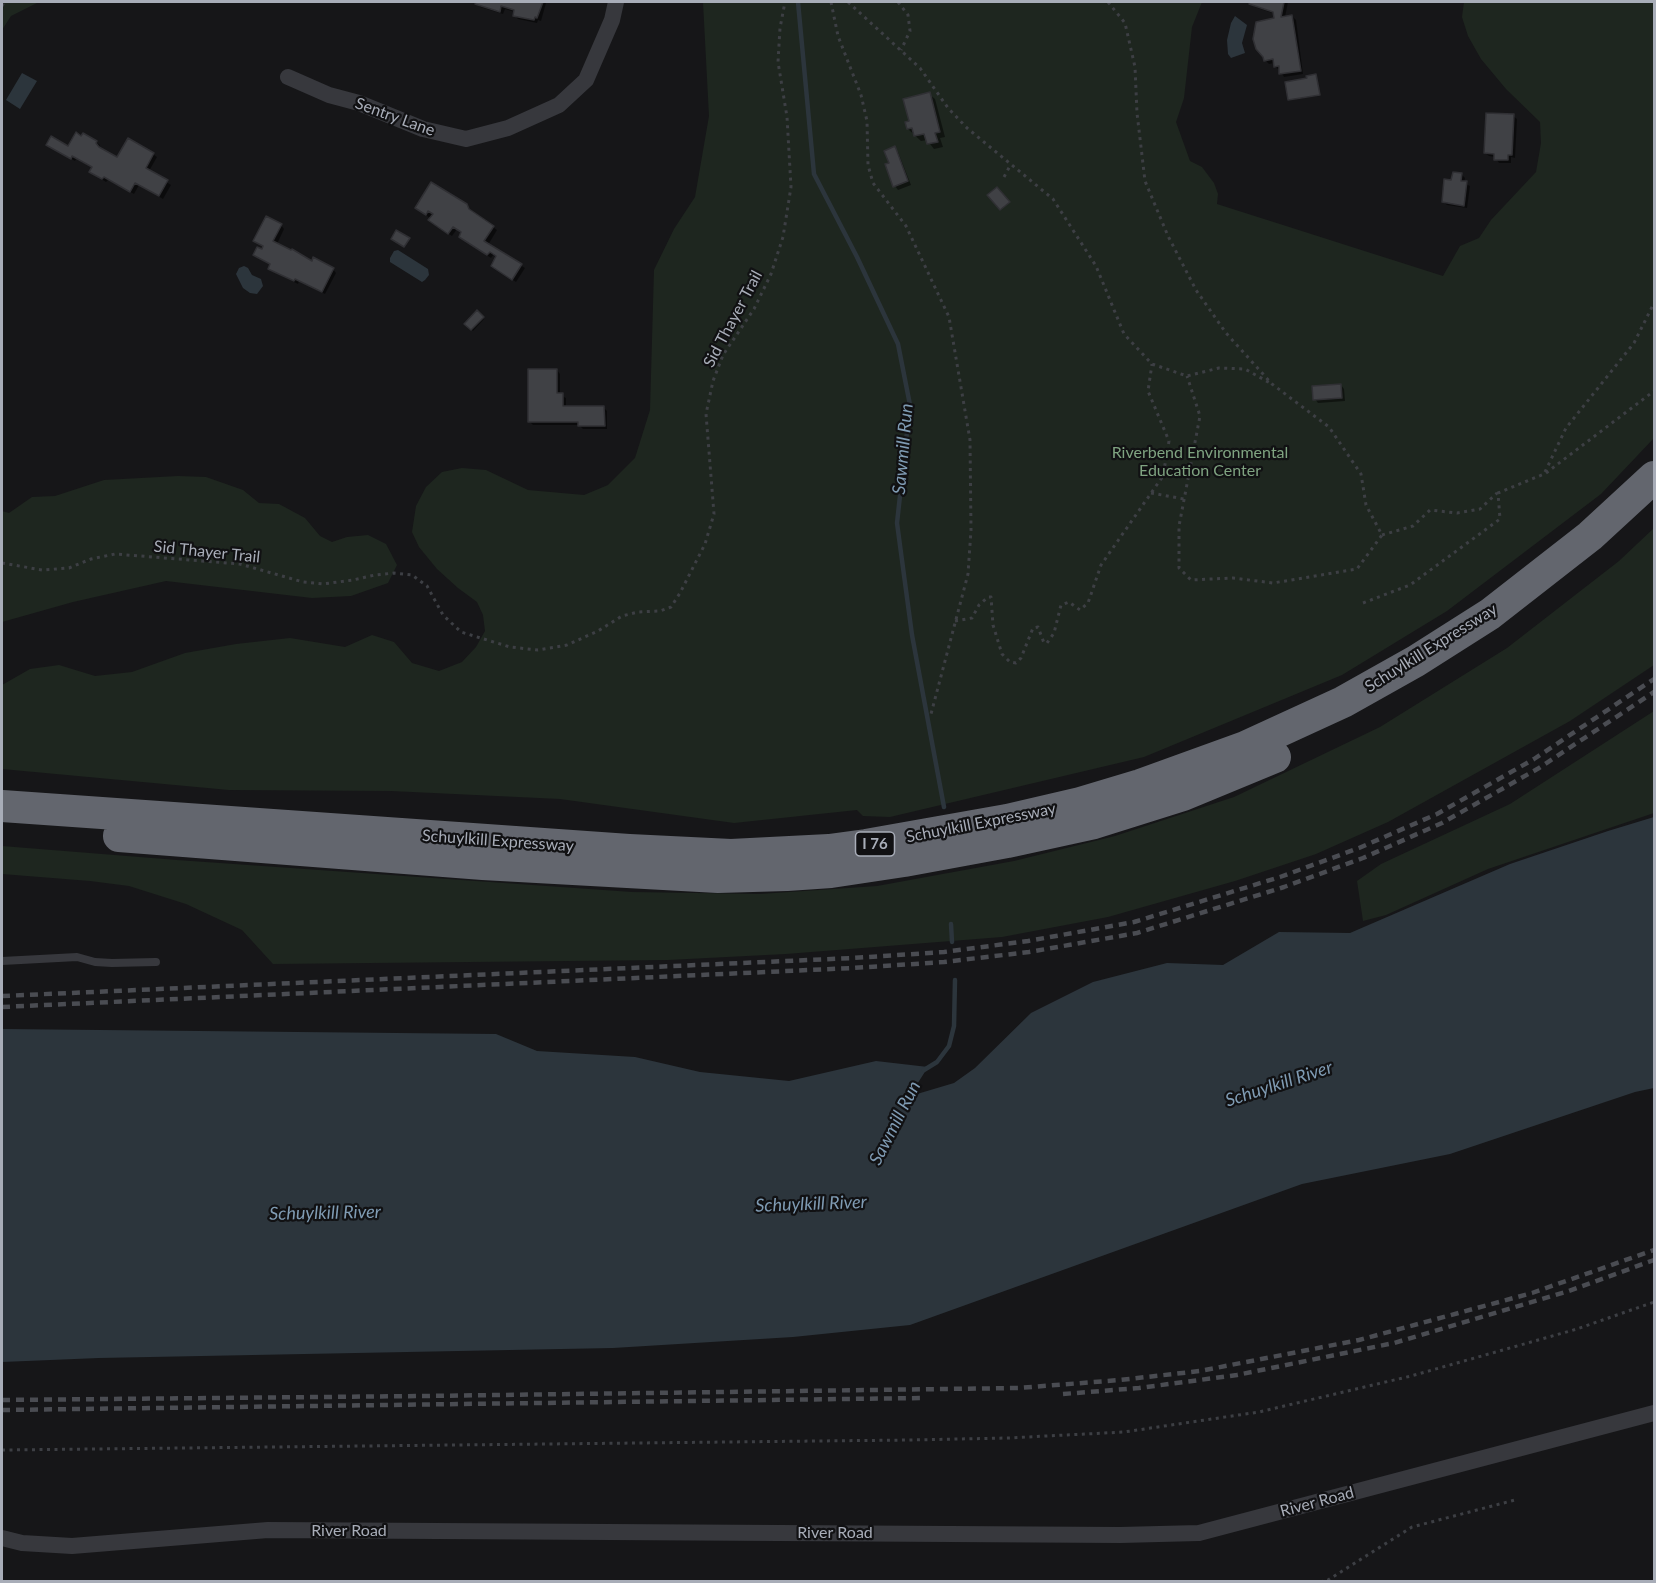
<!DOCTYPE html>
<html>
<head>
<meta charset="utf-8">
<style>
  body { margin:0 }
  #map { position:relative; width:1656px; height:1583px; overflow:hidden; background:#161618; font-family:Lato,sans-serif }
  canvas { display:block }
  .frame { position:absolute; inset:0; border:3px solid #a8adb8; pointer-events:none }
</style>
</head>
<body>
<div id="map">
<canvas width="1656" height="1583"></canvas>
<div class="frame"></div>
</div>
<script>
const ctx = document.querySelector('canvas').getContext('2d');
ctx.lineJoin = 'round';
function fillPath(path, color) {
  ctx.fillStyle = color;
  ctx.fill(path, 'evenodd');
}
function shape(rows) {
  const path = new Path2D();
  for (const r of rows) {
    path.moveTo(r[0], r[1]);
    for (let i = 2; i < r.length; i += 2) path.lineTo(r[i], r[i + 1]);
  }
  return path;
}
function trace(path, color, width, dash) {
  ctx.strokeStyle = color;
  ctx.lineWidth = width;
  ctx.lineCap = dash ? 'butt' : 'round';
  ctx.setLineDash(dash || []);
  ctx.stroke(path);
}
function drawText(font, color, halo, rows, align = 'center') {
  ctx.font = font + ' Lato,sans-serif';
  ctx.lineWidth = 4.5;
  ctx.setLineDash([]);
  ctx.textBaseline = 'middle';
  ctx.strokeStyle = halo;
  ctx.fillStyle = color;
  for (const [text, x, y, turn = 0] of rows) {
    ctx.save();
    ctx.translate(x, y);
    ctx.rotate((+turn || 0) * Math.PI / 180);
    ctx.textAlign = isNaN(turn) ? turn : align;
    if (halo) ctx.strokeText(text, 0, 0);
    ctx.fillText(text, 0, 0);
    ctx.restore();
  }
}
fillPath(shape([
  [2,2,39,2,11,16,2,30,2,40],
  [703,2,1202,2,1192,27,1184,98,1176,122,1190,161,1202,167,1214,183,1218,194,1217,204,1443,276,1460,246,1479,238,1491,220,1536,172,1541,143,1540,122,1506,89,1481,59,1468,36,1462,17,1464,2,1654,2,1654,438,1601,494,1447,611,1342,675,1144,757,890,817,863,816,857,810,734,823,560,799,391,791,229,790,2,769,2,685,30,669,59,665,95,676,132,672,185,653,236,644,290,638,345,647,372,635,394,642,412,663,439,671,462,662,476,647,485,631,483,615,477,602,458,588,437,569,419,547,412,532,416,506,426,487,442,472,462,468,486,470,528,490,584,495,608,485,635,458,650,410,654,270,674,229,695,197,709,116],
  [178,476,206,477,243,490,259,503,279,504,305,518,320,536,332,542,347,537,368,535,386,544,397,565,388,583,351,596,312,598,166,581,73,602,2,622,2,511,9,513,32,497,55,496,104,480],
  [1654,528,1654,665,1570,721,1388,822,1316,854,1235,881,1108,917,1002,937,786,954,668,960,273,964,242,930,186,904,129,886,90,881,2,874,2,846,177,860,632,892,760,894,877,886,1014,861,1115,836,1234,797,1380,727,1507,648,1619,561],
  [1654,711,1654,813,1488,869,1386,915,1363,921,1357,881,1381,864,1510,804]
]), '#1e261f');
fillPath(shape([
  [1235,16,1247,25,1242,43,1245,53,1231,58,1228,54,1227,40,1231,23],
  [22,73,37,81,20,109,6,100],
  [398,250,428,269,429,275,425,280,422,282,390,262,390,258,394,251],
  [244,266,248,268,252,275,261,279,263,286,257,294,250,293,243,288,236,274,239,268],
  [1654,817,1654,1088,1635,1092,1450,1154,1302,1184,910,1325,793,1337,613,1348,99,1358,2,1362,2,1029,496,1034,537,1051,635,1057,700,1072,789,1081,876,1061,928,1067,914,1089,917,1094,954,1083,975,1068,1031,1013,1093,982,1167,963,1223,965,1279,932,1350,933,1510,864,1608,831]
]), '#2c353c');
fillPath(shape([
  [477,2,545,2,546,3,541,21,538,20,537,23,518,19,514,15,515,12,505,9,503,14,480,7],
  [1252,2,1288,2,1285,17,1292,16,1296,20,1303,74,1284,77,1280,70,1275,67,1275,63,1269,64,1265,60,1275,19,1275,14,1255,7,1251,4],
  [1316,75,1320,96,1289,100,1308,80],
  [929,94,935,99,945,137,940,138,943,147,934,149,927,140,921,141,908,129,911,122],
  [1513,116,1517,119,1515,158,1511,157,1511,163,1499,163,1495,157,1489,156,1485,153],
  [96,142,100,145,98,148,118,159,153,154,157,157,149,171,171,185,163,199,139,185,134,194,108,180,106,182,91,172,93,168,76,159,75,161,48,145,68,148],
  [894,148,898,152,911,185,898,190,895,186,891,164],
  [1461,174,1465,178,1464,183,1470,186,1467,208,1447,205,1443,202,1452,181],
  [466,205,472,212,497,230,488,245,525,268,516,282,496,269,497,257,494,254,491,258,464,240,463,233,457,229,452,236,434,224,431,219,417,208],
  [281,225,284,229,277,244,312,263,333,269,336,273,325,294,299,281,298,284,274,272,270,268,272,265,255,255,262,251,264,247,255,241],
  [477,312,484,319,473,331,466,324],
  [557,370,560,374,560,395,566,398,566,408,604,408,607,411,607,429,583,429,579,425,533,425,529,421],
  [1341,385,1344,389,1345,401,1318,403,1315,399]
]), '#0007');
trace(shape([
  [798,2,814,174,857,257,898,344,910,405,897,523,912,635,944,807],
  [951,924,952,942],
  [924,1070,937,1062,949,1046,954,1026,955,980]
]), '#2c353c', 4.5);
const building = shape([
  [476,2,543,2,537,18,535,17,534,20,513,16,514,10,501,6,500,12,475,4,476,2],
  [1250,2,1284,2,1281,17,1292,15,1301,71,1279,74,1279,66,1274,67,1273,59,1264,61,1263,57,1256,49,1253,39,1256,22,1274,18,1273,12,1249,4,1250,2],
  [1316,74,1320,95,1288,100,1285,82,1307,78,1306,76,1316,74],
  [930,92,940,132,935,133,938,142,927,144,924,134,914,136,912,128,907,129,905,122,909,121,903,99,930,92],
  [1486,113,1514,114,1512,155,1508,155,1508,160,1494,160,1494,154,1484,153,1486,113],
  [76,132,81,136,83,133,97,141,96,143,99,147,117,157,128,138,154,153,146,168,168,180,159,196,135,183,130,192,104,177,102,179,89,172,92,167,72,156,71,159,46,145,51,136,68,146,76,132],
  [895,146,908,181,893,187,885,164,889,163,884,151,895,146],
  [1453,172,1462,173,1461,181,1467,181,1464,206,1442,202,1444,179,1451,180,1453,172],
  [431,182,467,204,469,209,494,226,484,241,522,264,512,280,491,266,496,256,490,252,487,255,459,237,461,232,453,227,448,234,428,220,433,214,428,211,426,215,415,208,431,182],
  [997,187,1010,202,1000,210,987,195,997,187],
  [266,216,282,224,273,241,291,250,292,249,312,261,313,257,334,268,322,292,295,279,294,281,268,269,270,264,253,255,257,247,262,249,263,246,253,241,266,216],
  [396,230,410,238,404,247,391,239,396,230],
  [477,310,484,317,471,330,464,324,477,310],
  [528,369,557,369,557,393,563,393,563,406,604,406,605,426,578,426,578,422,528,422,528,369],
  [1341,384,1342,398,1313,400,1312,386,1341,384]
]);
fillPath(building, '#404145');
trace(building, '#303034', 1.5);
trace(shape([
  [831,2,838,36,861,95,867,121,868,165,873,183,906,226,949,317,970,440,971,530,968,574,931,714],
  [848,2,920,68,948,108,967,128,1053,199,1096,266,1124,334,1152,364,1187,376,1219,368,1245,369,1270,383],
  [898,2,908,15,910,31,901,50],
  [1108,2,1125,23,1135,67,1137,113,1145,181,1168,236,1196,290,1226,333,1272,384,1329,427,1361,474,1366,505,1382,535,1357,569,1273,583,1233,578,1191,580,1179,568,1179,526,1200,416,1187,376],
  [2,6,4,2],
  [1004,177,1011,164],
  [1546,473,1654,391],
  [1151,493,1184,499],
  [1382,535,1413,526,1430,510,1457,513,1480,509,1497,493],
  [2,563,42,570,69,568,91,559,115,554,240,564,303,582,323,584,353,580,375,575,394,573,412,575,427,586,443,615,461,632,510,647,538,650,567,645,598,631,622,616,638,612,660,611,671,607,680,593,705,544,714,514,706,414,713,381,723,355,754,309,771,274,783,237,791,187,787,117,778,62,780,28,785,2],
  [1363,603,1410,585,1500,519,1498,493,1544,474,1566,428,1634,343,1654,303],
  [955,621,972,618,979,605,988,597,991,597,993,625,1002,654,1010,662,1016,663,1021,658,1033,628,1038,627,1044,643,1047,643,1054,633,1061,605,1069,602,1080,610,1088,603,1101,565,1163,476,1169,441,1148,391,1152,364],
  [2,1450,909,1440,1008,1438,1124,1432,1259,1412,1411,1376,1577,1329,1654,1302],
  [1320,1582,1328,1580,1412,1527,1515,1500]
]), '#3d3f44', 3, [3, 4.5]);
trace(shape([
  [2,961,77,957,95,962,112,963,156,962]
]), '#37383d', 8);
trace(shape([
  [288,77,329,95,359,103,423,129,466,139,508,128,559,105,586,80,612,20,616,2],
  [2,1538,22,1543,72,1546,268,1530,1120,1535,1199,1533,1654,1413]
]), '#37383d', 16);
trace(shape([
  [2,806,629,850,731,855,829,850,866,845,1007,820,1080,803,1140,785,1245,747,1343,702,1416,661,1490,614,1590,536,1654,477],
  [119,836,483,864,718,877,787,875,831,872,904,861,1007,842,1094,823,1183,795,1275,757]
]), '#63666e', 32);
trace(shape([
  [2,996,853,958,944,952,1028,941,1134,922,1280,877,1359,848,1437,814,1534,759,1654,679],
  [2,1007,853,968,944,962,1029,952,1137,933,1284,887,1363,858,1442,823,1539,768,1654,692],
  [1063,1394,1139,1388,1237,1375,1394,1343,1569,1291,1654,1260],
  [2,1400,425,1396,1018,1388,1120,1380,1200,1371,1359,1340,1532,1293,1654,1250],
  [2,1410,922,1398]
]), '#4a4c52', 4.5, [8, 6]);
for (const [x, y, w] of [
  [875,844,39]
]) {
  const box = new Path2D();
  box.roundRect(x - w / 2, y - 12, w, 24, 4.5);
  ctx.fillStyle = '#111113';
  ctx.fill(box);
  trace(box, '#a8adb8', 1.5);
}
drawText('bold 15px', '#a8adb8', null, [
  ["I 76",875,844]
]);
drawText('16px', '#a8adb8', '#111113', [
  ["Sentry Lane",395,117,20],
  ["Sid Thayer Trail",733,319,-62],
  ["Sid Thayer Trail",207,552,6],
  ["Schuylkill Expressway",1431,648,-32],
  ["Schuylkill Expressway",981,823,-11],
  ["Schuylkill Expressway",498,841,4],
  ["River Road",1317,1502,-15],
  ["River Road",349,1531],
  ["River Road",835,1533]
]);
drawText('16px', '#7fa381', '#111113', [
  ["Riverbend Environmental",1200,453],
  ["Education Center",1200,471]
]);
drawText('italic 18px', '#7f9bb3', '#111113', [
  ["Sawmill Run",903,449,-85],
  ["Schuylkill River",1279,1084,-18],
  ["Sawmill Run",895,1123,-63],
  ["Schuylkill River",811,1204,-2],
  ["Schuylkill River",325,1213,-1]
]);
</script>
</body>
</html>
